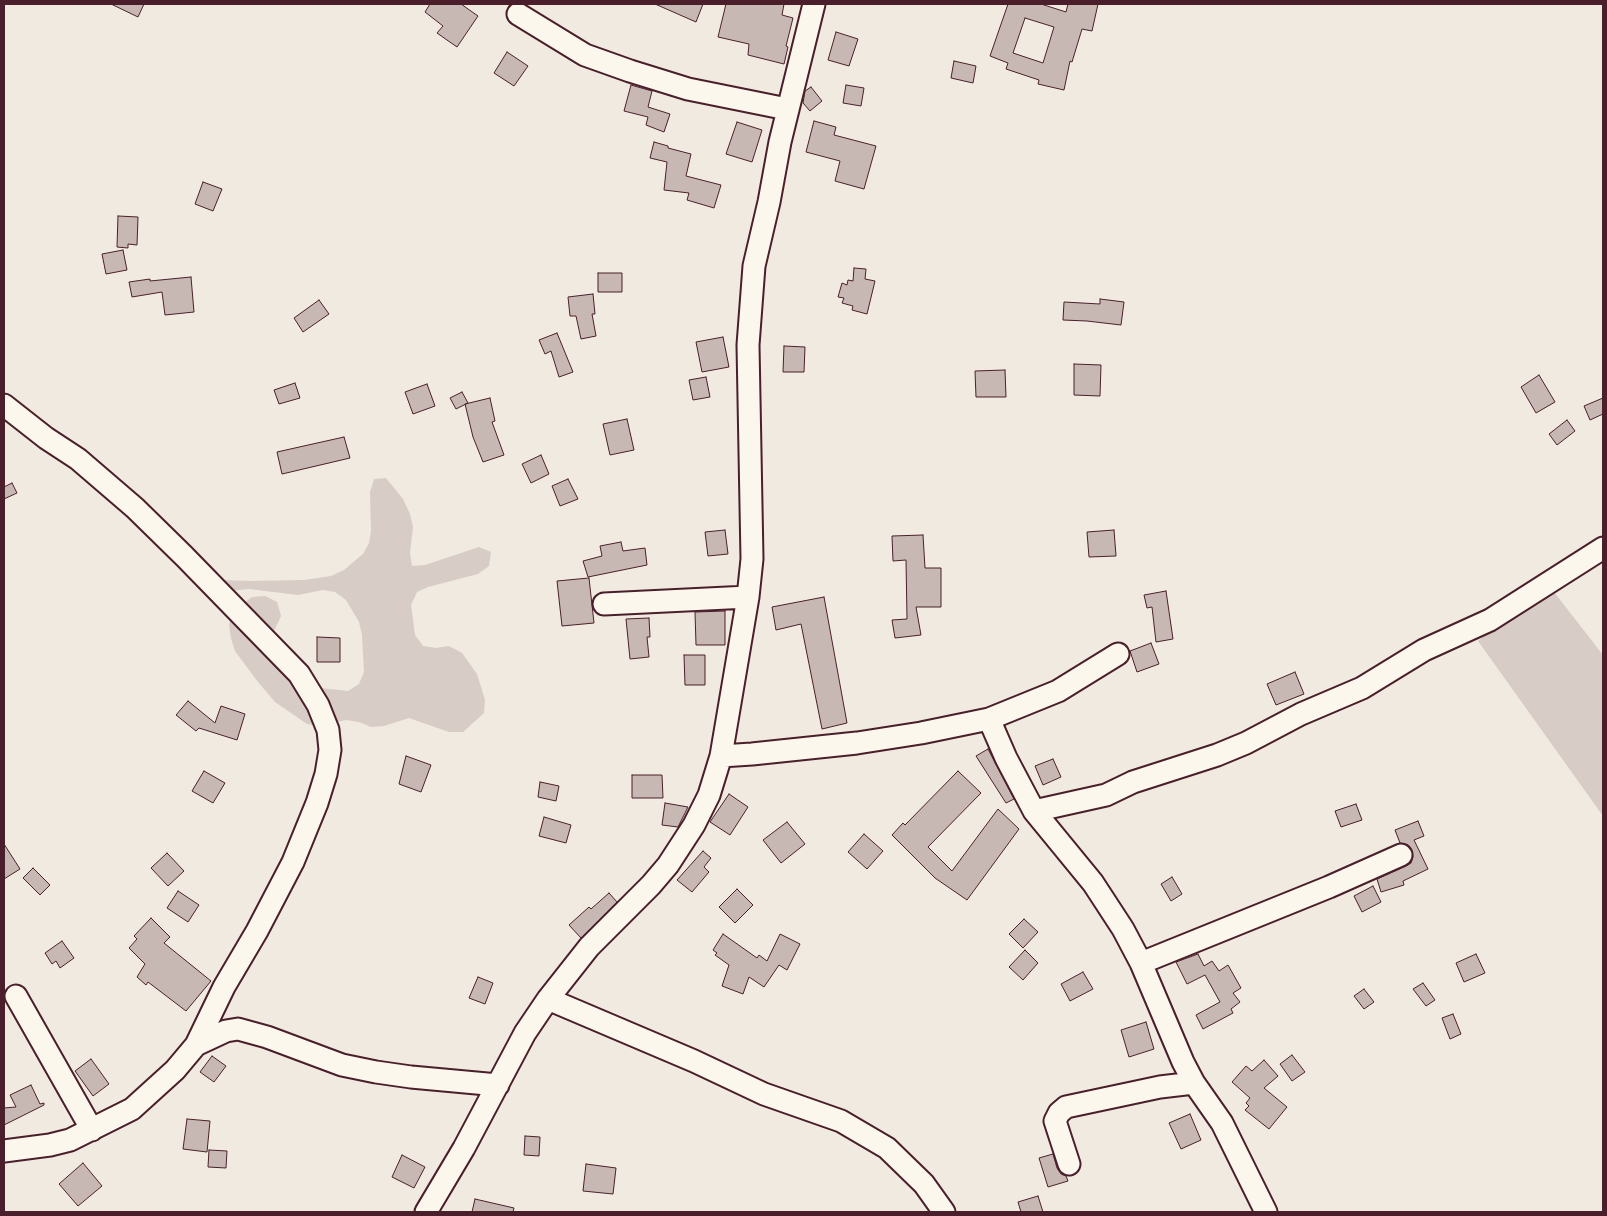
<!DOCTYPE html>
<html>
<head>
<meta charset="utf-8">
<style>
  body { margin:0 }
  #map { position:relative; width:1607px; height:1216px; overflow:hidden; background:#f0eae0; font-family:"Patrick Hand",sans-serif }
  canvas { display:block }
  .frame { position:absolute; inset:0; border:5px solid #4a1f2b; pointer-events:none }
</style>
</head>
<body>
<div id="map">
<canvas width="1607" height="1216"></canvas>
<div class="frame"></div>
</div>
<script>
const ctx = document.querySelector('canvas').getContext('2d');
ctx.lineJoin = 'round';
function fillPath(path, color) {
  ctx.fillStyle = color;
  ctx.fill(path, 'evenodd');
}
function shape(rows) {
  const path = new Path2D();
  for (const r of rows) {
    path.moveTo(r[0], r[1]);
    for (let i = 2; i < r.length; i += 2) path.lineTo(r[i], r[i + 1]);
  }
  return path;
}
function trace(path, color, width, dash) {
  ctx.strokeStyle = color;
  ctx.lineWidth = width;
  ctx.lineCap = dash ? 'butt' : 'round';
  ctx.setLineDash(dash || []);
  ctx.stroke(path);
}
fillPath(shape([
  [386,478,403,499,410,514,413,527,410,553,412,566,425,565,479,547,491,552,489,566,478,574,428,587,417,592,411,605,415,635,423,646,436,648,449,646,462,653,477,674,485,700,484,713,463,732,449,732,409,718,384,726,371,727,359,722,346,720,320,726,307,724,275,702,258,682,235,651,231,638,229,625,232,612,252,597,265,596,277,602,281,616,275,629,266,641,299,674,321,688,348,691,359,684,364,672,362,635,359,622,346,600,335,592,323,590,298,595,249,589,230,591,220,580,250,581,304,580,331,576,344,570,363,554,369,543,371,531,370,492,374,479],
  [1547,583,1603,655,1603,816,1478,641]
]), '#d8ccc6');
const building = shape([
  [111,4,144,4,138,17,111,4],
  [430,4,461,4,478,16,457,47,437,33,443,26,425,12,430,4],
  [655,4,703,4,696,22,655,4],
  [726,4,784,4,782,15,793,18,786,46,788,47,784,64,748,55,749,44,718,37,726,4],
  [1008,4,1041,4,1066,12,1068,4,1098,4,1092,31,1082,29,1072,62,1070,61,1064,90,1038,84,1039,80,1006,69,1008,63,990,56,1008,4],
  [1025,18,1054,27,1043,63,1013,53,1025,18],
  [836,32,858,39,849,66,828,60,836,32],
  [507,52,528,66,514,86,494,73,507,52],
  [954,61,976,66,973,83,951,78,954,61],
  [631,85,652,91,648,107,670,114,664,132,646,125,648,117,624,111,631,85],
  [846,85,864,88,861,106,843,103,846,85],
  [811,87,822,101,810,111,803,103,805,91,811,87],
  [814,121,836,127,834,135,876,146,864,189,835,181,840,161,806,152,814,121],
  [737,122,762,130,752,162,726,154,737,122],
  [654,142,668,146,668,148,691,154,686,176,721,185,714,208,687,200,689,193,664,190,667,162,650,158,654,142],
  [203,182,222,189,213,211,195,204,203,182],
  [118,216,138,217,137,245,128,244,128,248,117,247,118,216],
  [123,250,127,270,106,274,102,254,123,250],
  [854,268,866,269,865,279,875,281,867,314,852,310,853,306,842,303,844,298,838,297,842,283,847,285,848,280,853,281,854,268],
  [598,273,622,273,622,292,598,292,598,273],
  [191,277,194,312,165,315,162,292,132,297,129,282,150,279,150,281,191,277],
  [593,294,595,314,592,314,596,336,581,339,576,316,570,316,568,297,593,294],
  [1100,299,1124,302,1121,325,1087,321,1063,320,1064,302,1100,304,1100,299],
  [319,300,329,314,303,332,294,318,319,300],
  [557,333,573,372,559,377,551,351,545,354,539,340,557,333],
  [723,337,729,367,702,372,696,342,723,337],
  [784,346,805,347,804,372,783,372,784,346],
  [1074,364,1101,365,1100,396,1074,395,1074,364],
  [1005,370,1006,397,976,397,975,371,1005,370],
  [1539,375,1555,402,1536,413,1521,387,1539,375],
  [706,377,710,397,693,400,689,380,706,377],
  [295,383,300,398,279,404,274,390,295,383],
  [427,384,435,406,413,414,405,392,427,384],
  [462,392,468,403,456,409,450,398,462,392],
  [490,398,495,421,492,422,504,455,483,462,473,437,465,404,490,398],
  [1603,398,1603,414,1590,420,1584,406,1603,398],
  [627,419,634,450,610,455,603,424,627,419],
  [1567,420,1575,431,1557,445,1549,434,1567,420],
  [344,437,350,458,282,474,277,452,344,437],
  [541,455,549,474,531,483,522,464,541,455],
  [568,479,578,499,560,506,552,486,568,479],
  [12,483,17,493,4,499,4,487,12,483],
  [725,530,728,554,708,556,705,532,725,530],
  [1114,530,1116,556,1089,557,1087,532,1114,530],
  [923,535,925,568,941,568,941,607,916,607,921,635,895,638,892,620,907,619,906,560,893,561,892,536,923,535],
  [621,542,623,551,645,548,647,565,588,577,583,561,602,556,600,546,621,542],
  [589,578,594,623,562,626,557,581,589,578],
  [1166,591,1173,639,1156,642,1152,607,1147,608,1144,595,1166,591],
  [824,597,847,723,822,729,801,624,776,630,772,607,824,597],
  [725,611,725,645,696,645,695,612,725,611],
  [649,618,650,637,647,637,649,657,630,659,626,619,649,618],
  [317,637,340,638,340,662,317,662,317,637],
  [1151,643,1159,664,1137,672,1130,651,1151,643],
  [684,655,705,655,705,685,685,685,684,655],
  [1295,672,1304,694,1276,705,1267,684,1295,672],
  [188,701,215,723,221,706,245,714,237,740,199,728,196,731,176,715,188,701],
  [988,749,1014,799,1006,803,976,756,988,749],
  [406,756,431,765,421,792,399,784,406,756],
  [1053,759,1061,777,1043,785,1035,766,1053,759],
  [204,771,225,783,213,803,192,791,204,771],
  [958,771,981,793,928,847,952,871,998,809,1019,829,967,900,935,878,892,835,903,823,905,825,958,771],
  [632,775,662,775,663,798,632,798,632,775],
  [540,782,559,786,556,801,538,797,540,782],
  [729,794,748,807,730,835,710,822,729,794],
  [665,803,688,807,678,827,662,825,665,803],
  [1356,804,1362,820,1341,827,1335,811,1356,804],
  [544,817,571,825,566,843,539,836,544,817],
  [1418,821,1424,836,1414,840,1428,869,1403,881,1404,885,1381,892,1377,879,1406,866,1411,863,1413,857,1412,850,1408,845,1400,843,1395,830,1418,821],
  [787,822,805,844,781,863,763,840,787,822],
  [864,834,883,851,867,869,848,852,864,834],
  [4,844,20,869,4,879,4,844],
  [703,851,711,858,704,867,709,872,692,892,677,880,703,851],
  [167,853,184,871,168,886,151,868,167,853],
  [33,868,50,885,40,895,23,878,33,868],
  [1172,877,1182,894,1171,901,1161,884,1172,877],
  [1373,886,1381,902,1362,912,1354,896,1373,886],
  [737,889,753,905,735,923,719,907,737,889],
  [178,891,199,905,188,922,167,908,178,891],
  [609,893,617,902,581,938,569,925,589,907,591,909,609,893],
  [151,918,170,937,164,943,211,981,186,1011,148,982,146,985,137,977,145,964,129,948,137,939,134,936,151,918],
  [1024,919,1038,932,1023,948,1009,934,1024,919],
  [723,934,757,958,759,955,767,961,780,934,800,944,787,970,779,965,764,987,749,977,743,994,722,986,729,965,715,955,717,953,713,950,723,934],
  [62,941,74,958,60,968,56,961,52,964,45,953,62,941],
  [1025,950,1038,963,1023,980,1009,967,1025,950],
  [1198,954,1204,966,1212,961,1219,971,1228,965,1241,988,1233,993,1240,1002,1231,1009,1233,1013,1203,1029,1196,1015,1220,1002,1205,975,1187,984,1176,962,1198,954],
  [1476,954,1485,973,1464,982,1456,963,1476,954],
  [1083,972,1093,989,1070,1001,1061,984,1083,972],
  [478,977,493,983,485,1004,469,998,478,977],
  [1423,983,1435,1000,1426,1006,1413,989,1423,983],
  [1364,989,1374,1002,1364,1009,1354,996,1364,989],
  [1453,1014,1461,1034,1450,1039,1442,1018,1453,1014],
  [1146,1022,1154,1049,1129,1057,1121,1030,1146,1022],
  [1292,1055,1305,1072,1292,1081,1280,1064,1292,1055],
  [212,1056,226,1066,214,1082,200,1072,212,1056],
  [91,1059,109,1084,93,1096,75,1071,91,1059],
  [1264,1060,1278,1076,1264,1088,1287,1107,1269,1129,1245,1110,1249,1106,1246,1103,1250,1098,1232,1082,1246,1066,1252,1071,1264,1060],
  [31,1085,40,1104,44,1103,44,1105,4,1125,4,1108,16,1107,10,1095,31,1085],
  [1190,1114,1201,1140,1181,1149,1169,1123,1190,1114],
  [187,1119,210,1121,207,1152,183,1149,187,1119],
  [525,1136,540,1137,539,1156,524,1155,525,1136],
  [209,1150,227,1151,226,1168,208,1167,209,1150],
  [1053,1154,1057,1168,1061,1174,1066,1176,1068,1181,1048,1187,1039,1158,1053,1154],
  [402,1155,425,1167,414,1188,392,1177,402,1155],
  [83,1163,102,1186,78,1206,59,1184,83,1163],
  [586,1164,616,1168,613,1194,583,1191,586,1164],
  [1038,1196,1043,1212,1021,1212,1018,1202,1038,1196],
  [475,1199,514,1208,513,1212,472,1212,475,1199]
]);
fillPath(building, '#c8b8b3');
trace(building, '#4a1f2b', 1);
const minor = shape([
  [518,14,585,55,630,71,688,89,787,109],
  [4,405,46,438,78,459,135,508,184,556,299,674,318,705,328,730,330,750,326,774,317,803,293,862,257,931,224,987,196,1045,175,1070,132,1109,70,1140,50,1145,4,1151],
  [604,604,748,597],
  [989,719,1006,758,1034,811,1093,883,1123,929,1141,963,1183,1062,1194,1083,1222,1123,1266,1212],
  [721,756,752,754,857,743,921,733,989,719,1058,691,1118,654],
  [1034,811,1106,795,1133,782,1217,755,1246,743,1301,714,1362,688,1424,650,1490,620,1603,548],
  [1141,963,1329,887,1401,855],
  [16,996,92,1130],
  [548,999,694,1061,764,1094,841,1121,887,1148,924,1184,944,1212],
  [196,1045,226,1031,238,1029,267,1037,342,1065,376,1072,411,1077,498,1085],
  [1069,1164,1055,1121,1059,1113,1066,1107,1160,1087,1194,1083],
  [426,1212,464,1148,525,1033,548,999,589,947,651,885,668,865,694,825,709,795,721,756,748,597,752,559,748,345,754,266,769,202,780,142,814,4]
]);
trace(minor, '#4a1f2b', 25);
trace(minor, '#fbf7ec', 21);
</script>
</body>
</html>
